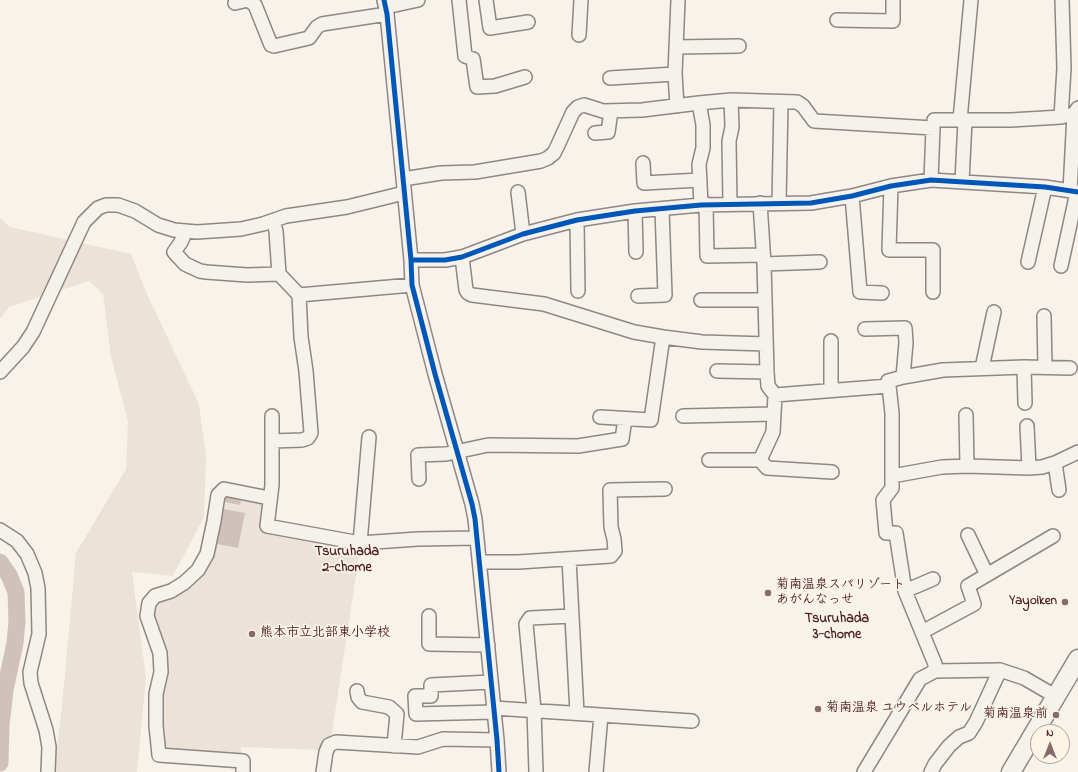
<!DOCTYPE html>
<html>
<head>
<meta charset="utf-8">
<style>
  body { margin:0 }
  #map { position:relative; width:1078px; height:772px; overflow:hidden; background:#f7f3ea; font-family:"Indie Flower",sans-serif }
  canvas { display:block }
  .north { position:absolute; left:1030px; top:724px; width:40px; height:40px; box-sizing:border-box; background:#fcf5e5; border:1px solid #b59f9b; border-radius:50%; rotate:0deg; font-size:11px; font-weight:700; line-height:16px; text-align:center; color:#4a1f2b }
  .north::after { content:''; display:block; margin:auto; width:14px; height:18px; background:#87696e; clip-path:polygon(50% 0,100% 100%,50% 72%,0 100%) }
</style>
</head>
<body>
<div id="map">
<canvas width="1078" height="772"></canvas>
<div class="north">N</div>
</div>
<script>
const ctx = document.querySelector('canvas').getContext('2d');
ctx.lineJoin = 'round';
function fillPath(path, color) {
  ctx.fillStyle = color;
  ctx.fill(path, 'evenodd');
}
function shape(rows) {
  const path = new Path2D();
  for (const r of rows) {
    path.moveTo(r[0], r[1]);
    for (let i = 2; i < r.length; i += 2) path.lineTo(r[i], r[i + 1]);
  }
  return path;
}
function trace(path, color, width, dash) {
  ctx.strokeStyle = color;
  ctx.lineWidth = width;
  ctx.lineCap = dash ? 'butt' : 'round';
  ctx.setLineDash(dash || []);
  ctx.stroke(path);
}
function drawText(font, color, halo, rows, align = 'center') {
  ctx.font = font + ' "Indie Flower","Klee One",sans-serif';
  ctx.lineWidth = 3.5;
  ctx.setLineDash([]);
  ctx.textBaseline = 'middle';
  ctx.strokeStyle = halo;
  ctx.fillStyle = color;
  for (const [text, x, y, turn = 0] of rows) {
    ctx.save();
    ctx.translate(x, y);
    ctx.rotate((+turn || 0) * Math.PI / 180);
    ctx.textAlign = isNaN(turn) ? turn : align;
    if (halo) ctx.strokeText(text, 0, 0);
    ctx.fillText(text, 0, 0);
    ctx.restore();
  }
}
fillPath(shape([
  [225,492,265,504,263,528,360,549,331,739,322,750,241,747,241,753,234,757,170,753,162,747,151,615,152,604,200,573]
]), '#ebe3d9');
fillPath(shape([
  [0,218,10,227,131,254,146,292,199,404,206,456,204,517,173,576,132,572,146,678,137,772,54,772,62,706,76,553,126,469,128,421,111,357,103,294,89,281,9,307,0,319]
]), '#ebe2d8');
fillPath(shape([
  [226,497,241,500,240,505,225,502],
  [224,509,245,513,238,548,217,544]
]), '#d0c1ba');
trace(shape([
  [0,562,9,575,16,592,17,621,15,643,5,690,1,725,0,763]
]), '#d0c1ba', 17);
const minor = shape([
  [384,0,387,14,411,260,412,285,435,374,472,504,475,519,497,740,499,772],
  [459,0,465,56,473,59,477,87,495,86,525,77],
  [486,0,490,28,528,22],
  [235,3,248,0,255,5,271,45,274,46,309,38,317,27,322,24,387,14],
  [386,7,418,0],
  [837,20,893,21,893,0],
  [579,35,581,0],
  [676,47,739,46],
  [610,78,675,74],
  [699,103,731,100,797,102,803,106,814,121,933,128,931,180],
  [677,106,675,74,678,0],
  [1061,117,1064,68,1062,0],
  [934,120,1011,120,1061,117,1074,114,1078,108],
  [960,120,971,0],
  [595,133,608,132,611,111],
  [643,163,644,183,700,180],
  [403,179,441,173,475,172,541,161,548,158,554,153,557,147,573,112,578,107,584,105,603,111,642,110,699,103,703,125,703,148,699,164,701,205],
  [962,181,965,121],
  [891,186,889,250,933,250,933,292],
  [1070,191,1074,114],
  [518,192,523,234],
  [852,196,860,292,882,293],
  [760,203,764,264,767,372,768,386,775,395,889,386,888,381,903,377,906,343,905,328,865,329],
  [779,203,781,102],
  [706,204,707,256,763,255],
  [730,204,729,141,732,127,731,100],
  [635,211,636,252],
  [577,220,578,291],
  [186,231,181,242,174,252,185,264,200,271,206,272,247,275,279,274,276,231,273,221],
  [462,257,466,290,468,293,472,295,544,304,634,332,663,337,702,342,766,344],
  [411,260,445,260,462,257,523,234,577,220,635,211,701,205,811,203,852,196,891,186,931,180,1045,187,1078,192],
  [1028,262,1045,187],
  [764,264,820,262],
  [1061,266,1077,192],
  [299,295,412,285],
  [638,296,665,295,662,209],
  [701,300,765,300],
  [1044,316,1045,367],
  [982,368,994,312],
  [717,371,767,372],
  [0,372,23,347,33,332,84,222,98,208,106,205,118,205,135,211,158,225,174,230,197,232,241,229,263,224,286,216,347,207,404,193],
  [903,377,943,370,1024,367],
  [889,386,892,413,892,476,942,467,967,466],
  [831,390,831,341],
  [1025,403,1024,367,1070,368],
  [966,415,967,466,1029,468],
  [272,416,272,485,267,526,360,543,418,539,477,538],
  [683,416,774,414],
  [600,417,651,420,663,337],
  [1027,426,1029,468,1042,467,1055,463],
  [272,441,302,440,308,438,311,433,306,371,301,337,299,295,279,274],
  [709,460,760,460,773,432,775,395],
  [760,460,767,468,832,472],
  [892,476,892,488,883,500,886,533,896,533,905,591,933,579],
  [419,479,418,455,446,454,488,445,578,446,622,439,625,419],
  [1059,490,1055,463,1078,452],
  [0,530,17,541,27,554,35,573,38,588,39,634,30,672,31,683,46,730,49,747,48,772],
  [968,535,987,575],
  [360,543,369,437],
  [569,559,577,713],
  [480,562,518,562,611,556,615,551,614,539,611,527,610,490,665,489],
  [905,591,935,664,935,671],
  [429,616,429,644,488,645],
  [922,632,974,604,968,586,1053,536],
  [491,682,431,685,431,696,415,696,416,714,494,712],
  [357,691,358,697,362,702,389,707,397,714,394,746],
  [494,708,692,721],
  [243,772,243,761,159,755,156,726,156,694,161,672,160,653,147,616,149,603,155,596,171,591,184,583,198,570,207,554,214,521,218,495,224,489,269,498],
  [323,772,326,752,329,745,336,742,418,747,443,739,497,740],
  [536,772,534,710,526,624,530,618,571,616],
  [596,772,601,715],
  [864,772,920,679,935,671,1000,670,1024,678,1055,696],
  [931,772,935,764,949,746,959,737,969,733,976,722,1000,670]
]);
const highway = shape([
  [1011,772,1078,659]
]);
trace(minor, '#908684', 16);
trace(highway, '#908684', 21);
trace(minor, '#f5f2ec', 13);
trace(highway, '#f5f2ec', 18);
trace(shape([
  [384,0,387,14,411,260,412,285,435,374,472,504,475,519,497,740,499,772],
  [411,260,445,260,462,257,523,234,577,220,635,211,701,205,811,203,852,196,891,186,931,180,1045,187,1078,192]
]), '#0057b8', 5);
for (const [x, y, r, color] of [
  [768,593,4,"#87696e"],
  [1065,602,4,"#87696e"],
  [252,634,4,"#87696e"],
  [818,709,4,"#87696e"],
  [1056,715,4,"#87696e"]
]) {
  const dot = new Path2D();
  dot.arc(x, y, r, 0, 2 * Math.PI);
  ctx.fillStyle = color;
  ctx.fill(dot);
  trace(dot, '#fcf5e5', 1.5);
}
drawText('bold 13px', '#4a1f2b', '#fcf5e5', [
  ["菊南温泉スパリゾート",776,586],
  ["あがんなっせ",776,601],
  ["Yayoiken",1057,602,"right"],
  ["熊本市立北部東小学校",260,634],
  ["菊南温泉 ユウベルホテル",826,709],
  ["菊南温泉前",1048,715,"right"]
], 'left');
drawText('bold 14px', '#4a1f2b', '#fcf5e5', [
  ["Tsuruhada",347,553],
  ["2-chome",347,569],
  ["Tsuruhada",837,620],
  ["3-chome",837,636]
]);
</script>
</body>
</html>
